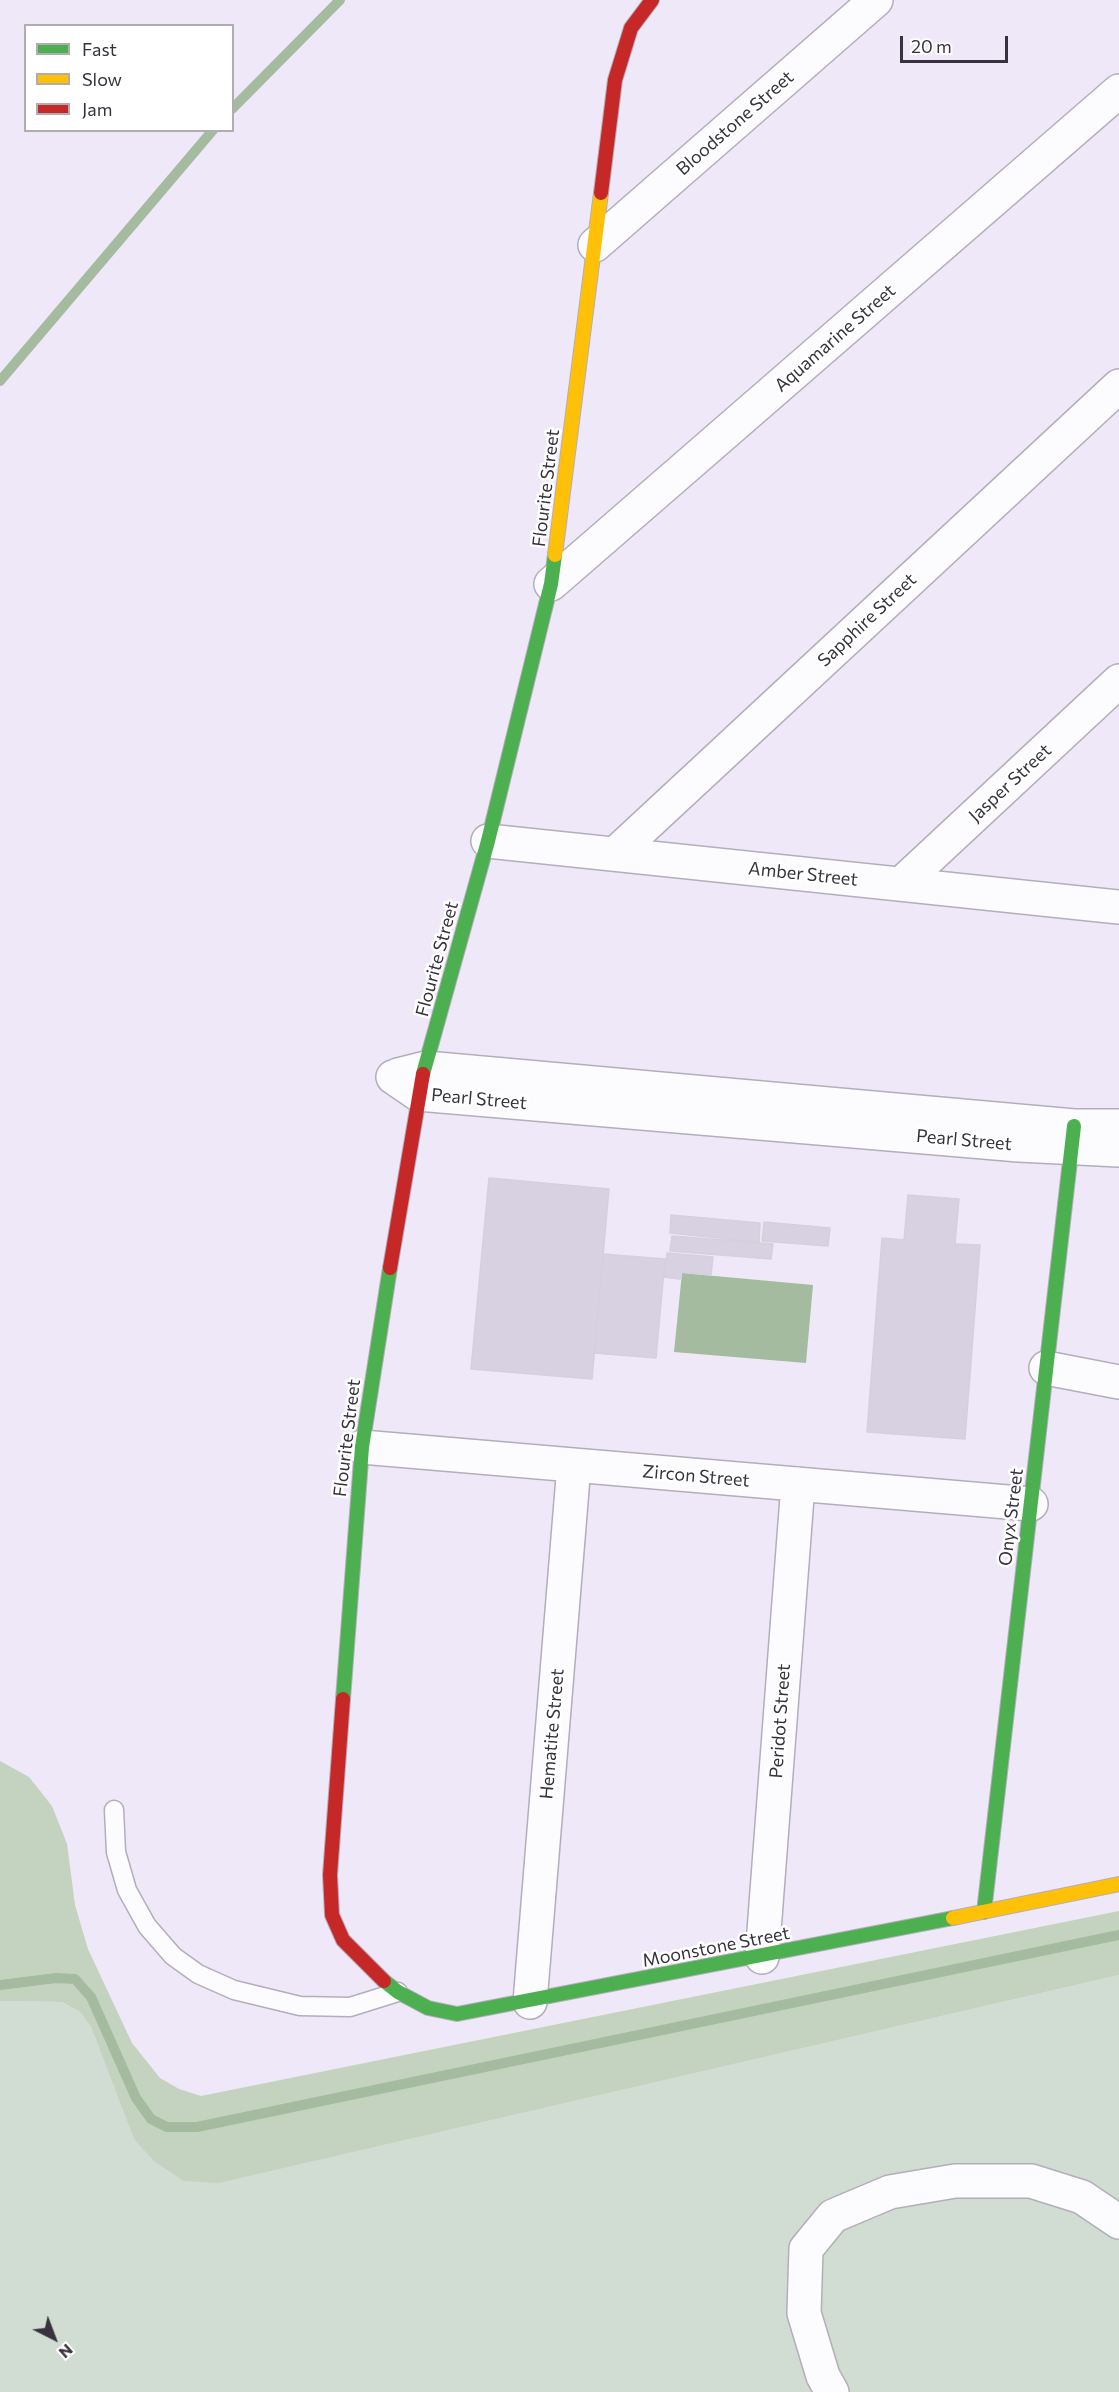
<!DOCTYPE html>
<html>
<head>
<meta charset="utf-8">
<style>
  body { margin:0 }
  #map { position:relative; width:1119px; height:2392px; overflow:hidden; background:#eee8f8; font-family:Commissioner,sans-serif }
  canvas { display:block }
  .legend { position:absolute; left:24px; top:24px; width:210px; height:108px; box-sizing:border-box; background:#fff; border:2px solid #afadb1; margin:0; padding:8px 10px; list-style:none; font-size:18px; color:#37323d }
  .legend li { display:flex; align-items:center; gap:12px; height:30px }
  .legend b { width:30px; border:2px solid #afadb1 }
  .north { position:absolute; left:24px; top:2308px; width:60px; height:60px; -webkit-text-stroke:4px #fff; paint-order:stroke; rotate:138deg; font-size:16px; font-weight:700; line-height:24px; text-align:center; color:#37323d }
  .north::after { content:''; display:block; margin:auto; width:21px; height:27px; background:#37323d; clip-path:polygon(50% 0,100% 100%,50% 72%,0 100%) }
  .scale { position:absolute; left:900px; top:36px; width:108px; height:27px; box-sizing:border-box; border:3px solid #37323d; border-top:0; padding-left:8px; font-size:18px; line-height:21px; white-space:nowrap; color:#37323d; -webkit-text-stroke:4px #fff; paint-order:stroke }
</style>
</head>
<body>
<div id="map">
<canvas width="1119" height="2392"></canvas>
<ul class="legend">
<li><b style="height:8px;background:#4caf50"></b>Fast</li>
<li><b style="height:8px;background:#ffc107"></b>Slow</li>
<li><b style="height:8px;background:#c62828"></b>Jam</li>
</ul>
<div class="north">N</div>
<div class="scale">20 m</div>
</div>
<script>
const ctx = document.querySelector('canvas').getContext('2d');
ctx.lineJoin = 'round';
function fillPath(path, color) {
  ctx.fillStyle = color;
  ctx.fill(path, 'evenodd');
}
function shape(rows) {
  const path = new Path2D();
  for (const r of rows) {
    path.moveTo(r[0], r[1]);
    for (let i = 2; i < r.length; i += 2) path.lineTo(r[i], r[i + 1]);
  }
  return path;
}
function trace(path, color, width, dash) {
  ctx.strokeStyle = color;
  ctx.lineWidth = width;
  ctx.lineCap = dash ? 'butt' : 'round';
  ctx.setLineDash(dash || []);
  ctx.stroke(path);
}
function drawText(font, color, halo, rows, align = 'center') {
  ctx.font = font + ' Commissioner,sans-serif';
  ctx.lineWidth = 5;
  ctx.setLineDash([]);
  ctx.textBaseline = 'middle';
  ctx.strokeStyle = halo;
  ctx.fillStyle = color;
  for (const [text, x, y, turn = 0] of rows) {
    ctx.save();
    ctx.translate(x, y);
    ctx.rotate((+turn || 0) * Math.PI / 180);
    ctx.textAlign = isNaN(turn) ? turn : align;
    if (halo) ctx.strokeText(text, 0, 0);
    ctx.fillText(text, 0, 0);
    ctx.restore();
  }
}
fillPath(shape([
  [1119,1975,1119,2392,0,2392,0,2001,62,2002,80,2012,91,2027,134,2139,218,2183]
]), '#d1dcd2');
fillPath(shape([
  [0,1761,29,1777,52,1806,67,1844,75,1905,88,1949,132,2043,160,2078,179,2089,201,2096,1119,1911,1119,1975,219,2183,184,2181,154,2161,134,2139,91,2027,80,2012,62,2002,0,2001]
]), '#c3d3bf');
fillPath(shape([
  [682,1273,813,1285,806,1363,674,1352]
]), '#a5bb9f');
trace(shape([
  [232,109,340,0],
  [0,381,213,130],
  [0,1985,56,1978,75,1979,91,1997,136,2098,151,2119,167,2127,197,2127,1119,1935]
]), '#a5bb9f', 10);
const building = shape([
  [489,1178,609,1189,592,1379,471,1369,489,1178],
  [908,1195,959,1199,955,1244,980,1245,965,1439,867,1432,882,1238,904,1240,908,1195],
  [671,1215,760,1223,759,1242,670,1233,671,1215],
  [764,1222,830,1228,828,1246,762,1241,764,1222],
  [672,1236,773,1244,771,1259,670,1251,672,1236],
  [667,1253,713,1257,711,1275,681,1272,680,1279,664,1277,667,1253],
  [603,1254,665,1259,656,1358,594,1353,603,1254]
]);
fillPath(building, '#d7d1e2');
trace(building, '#d5d0dc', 1.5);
const lane = shape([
  [114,1810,116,1852,127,1890,147,1926,173,1956,198,1974,234,1990,300,2006,350,2007,398,1992]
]);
const street = shape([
  [595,245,876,0],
  [551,584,1119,91],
  [488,841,1119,907],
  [615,854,1119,386],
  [901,884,1119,681],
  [398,1075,426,1068,1074,1126,1119,1126],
  [393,1077,418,1094,1019,1145,1119,1150],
  [1046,1368,1119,1382],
  [362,1447,1031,1504],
  [762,1957,798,1484],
  [530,2002,574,1465],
  [832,2392,823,2376,804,2313,806,2249,833,2216,890,2192,955,2181,1031,2181,1082,2197,1119,2222]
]);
const fast = shape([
  [423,1074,488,841,551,584,555,555],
  [343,1699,362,1447,390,1268],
  [984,1912,1074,1126],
  [384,1981,398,1992,428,2008,457,2014,953,1918]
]);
const slow = shape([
  [555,555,601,193],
  [953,1918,1119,1884]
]);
const jam = shape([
  [601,193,615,80,631,28,652,0],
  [390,1268,423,1074],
  [343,1699,330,1875,332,1915,343,1940,384,1981]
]);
trace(lane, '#b3aeba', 21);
trace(street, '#b3aeba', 36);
trace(fast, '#b3aeba', 16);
trace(slow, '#b3aeba', 16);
trace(jam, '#b3aeba', 16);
trace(lane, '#fcfcfe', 18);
trace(street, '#fcfcfe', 33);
trace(fast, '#4caf50', 14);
trace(slow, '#ffc107', 14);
trace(jam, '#c62828', 14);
drawText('18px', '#37323d', '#fff', [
  ["Bloodstone Street",735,123,-41],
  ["Aquamarine Street",835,338,-41],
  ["Flourite Street",546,488,-83],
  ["Sapphire Street",867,620,-43],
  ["Jasper Street",1010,783,-43],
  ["Amber Street",803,874,6],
  ["Flourite Street",437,959,-75],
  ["Pearl Street",479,1099,5],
  ["Pearl Street",964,1140,5],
  ["Flourite Street",347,1438,-83],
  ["Zircon Street",696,1476,5],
  ["Onyx Street",1011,1517,-83],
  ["Peridot Street",780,1721,-86],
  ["Hematite Street",552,1734,-85],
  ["Moonstone Street",716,1947,-11]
]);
</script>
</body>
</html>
